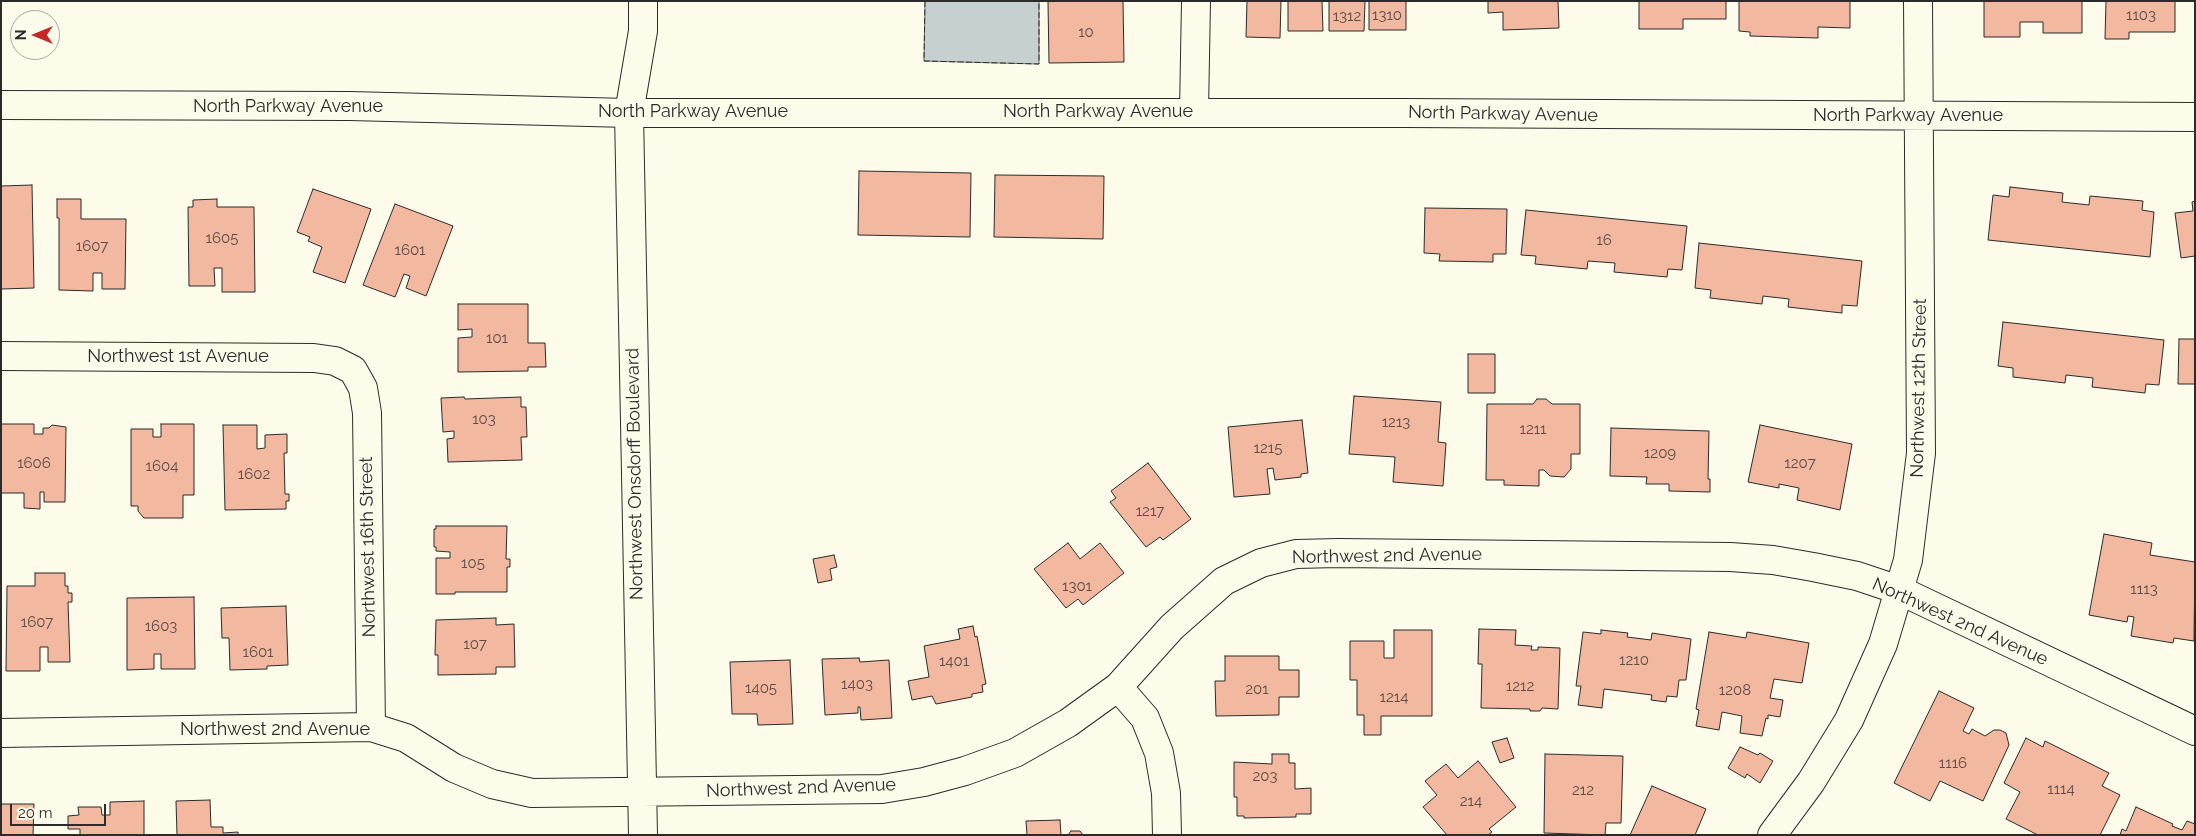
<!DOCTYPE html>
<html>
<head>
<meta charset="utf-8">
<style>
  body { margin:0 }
  #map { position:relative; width:2196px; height:836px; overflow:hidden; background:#fdfbea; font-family:Raleway,sans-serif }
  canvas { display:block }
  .frame { position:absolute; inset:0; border:2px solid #2b2b2b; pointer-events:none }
  .north { position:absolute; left:10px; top:10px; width:50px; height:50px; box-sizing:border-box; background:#fdfbea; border:1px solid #a9a89e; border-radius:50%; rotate:270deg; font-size:14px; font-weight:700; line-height:20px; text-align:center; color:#2b2b2b }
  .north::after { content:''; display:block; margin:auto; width:18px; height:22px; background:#c62828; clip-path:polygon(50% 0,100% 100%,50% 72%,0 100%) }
  .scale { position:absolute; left:10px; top:804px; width:96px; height:22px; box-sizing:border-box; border:2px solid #2b2b2b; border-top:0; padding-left:6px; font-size:15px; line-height:18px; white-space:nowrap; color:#2b2b2b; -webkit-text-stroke:4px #fdfbea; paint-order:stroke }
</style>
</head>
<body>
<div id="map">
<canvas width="2196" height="836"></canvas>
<div class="frame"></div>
<div class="north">N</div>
<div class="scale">20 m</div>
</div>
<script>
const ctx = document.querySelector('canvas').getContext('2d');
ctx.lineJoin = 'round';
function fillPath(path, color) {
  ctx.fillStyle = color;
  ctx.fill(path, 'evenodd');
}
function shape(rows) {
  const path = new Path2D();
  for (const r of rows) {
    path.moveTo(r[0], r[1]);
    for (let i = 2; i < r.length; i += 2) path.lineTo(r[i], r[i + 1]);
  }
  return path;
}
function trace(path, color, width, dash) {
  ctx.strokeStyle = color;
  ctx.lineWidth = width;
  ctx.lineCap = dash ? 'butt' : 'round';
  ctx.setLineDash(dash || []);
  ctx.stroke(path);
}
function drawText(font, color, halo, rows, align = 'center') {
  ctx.font = font + ' Raleway,sans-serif';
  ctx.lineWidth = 4;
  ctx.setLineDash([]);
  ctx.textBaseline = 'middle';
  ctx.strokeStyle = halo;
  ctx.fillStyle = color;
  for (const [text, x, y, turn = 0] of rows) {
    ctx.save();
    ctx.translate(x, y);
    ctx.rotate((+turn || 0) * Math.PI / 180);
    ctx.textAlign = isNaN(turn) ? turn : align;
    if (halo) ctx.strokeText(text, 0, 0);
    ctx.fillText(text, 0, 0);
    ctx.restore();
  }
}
const water = shape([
  [925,1,1039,1,1039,64,924,61,925,1]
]);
fillPath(water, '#c7d0d0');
trace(water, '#74746e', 1);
const building = shape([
  [1048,1,1123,1,1124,62,1049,63,1048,1],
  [1247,1,1281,1,1280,38,1246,37,1247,1],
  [1288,1,1322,1,1323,31,1288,31,1288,1],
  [1329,1,1365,1,1364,31,1329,31,1329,1],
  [1369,1,1406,1,1406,30,1369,30,1369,1],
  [1488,1,1558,1,1559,28,1503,30,1503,12,1488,13,1488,1],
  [1639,1,1726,1,1726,19,1683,19,1683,29,1639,29,1639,1],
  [1739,1,1850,1,1850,28,1818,27,1818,38,1750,36,1750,32,1739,31,1739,1],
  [1984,1,2082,1,2082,33,2043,33,2043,22,2020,22,2020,37,1984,37,1984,1],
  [2106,1,2175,1,2175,32,2129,32,2129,39,2105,39,2106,1],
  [859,171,971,173,970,237,858,235,859,171],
  [995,175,1104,176,1103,239,994,237,995,175],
  [32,185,34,288,1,289,1,186,32,185],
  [2010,187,2063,193,2062,202,2089,205,2090,196,2143,201,2142,210,2154,212,2150,257,1988,240,1993,195,2009,197,2010,187],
  [313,189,371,209,345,283,313,272,322,247,308,241,310,237,297,232,313,189],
  [57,199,81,199,81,219,126,219,125,289,102,289,102,273,93,273,93,291,59,290,59,218,57,218,57,199],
  [217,199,217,207,254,207,255,292,222,292,222,268,214,268,215,286,189,286,188,207,193,207,193,200,217,199],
  [2195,201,2195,256,2181,258,2175,213,2193,211,2192,202,2195,201],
  [395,204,453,226,426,296,406,288,410,276,404,274,395,297,363,285,395,204],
  [1425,208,1507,209,1506,254,1493,254,1493,262,1439,261,1440,254,1424,253,1425,208],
  [1526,210,1687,226,1682,270,1668,269,1667,277,1614,272,1615,263,1588,261,1587,269,1535,264,1536,256,1521,255,1526,210],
  [1699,243,1862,261,1857,306,1842,305,1842,313,1788,307,1789,299,1763,296,1762,304,1710,298,1711,290,1695,288,1699,243],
  [458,304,528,304,528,343,545,343,546,367,528,367,528,371,458,372,458,338,472,337,472,329,458,330,458,304],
  [2003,322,2164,340,2159,385,2146,384,2145,393,2092,387,2093,378,2066,375,2065,383,2013,377,2013,368,1998,366,2003,322],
  [2179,339,2195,339,2195,384,2178,384,2179,339],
  [1468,354,1495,354,1495,393,1468,393,1468,354],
  [1354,396,1441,402,1438,442,1446,443,1443,486,1393,482,1395,457,1349,454,1354,396],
  [464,397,465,399,521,397,521,407,526,407,527,437,521,437,522,460,448,462,447,439,454,438,454,431,443,432,441,398,464,397],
  [1537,399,1546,399,1552,404,1580,404,1580,454,1571,454,1571,469,1564,477,1550,476,1544,470,1539,470,1539,486,1504,485,1504,480,1486,480,1487,404,1533,404,1537,399],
  [1302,420,1308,473,1301,474,1301,477,1275,480,1273,468,1267,469,1270,494,1234,497,1228,427,1302,420],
  [1,424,34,424,34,434,43,434,43,428,49,428,52,425,66,427,65,502,44,502,44,492,40,492,40,509,24,508,24,493,1,493,1,424],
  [161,424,194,424,194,495,183,495,183,518,144,518,138,511,138,506,131,506,131,429,153,429,153,437,161,437,161,424],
  [223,425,257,425,257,449,265,448,265,435,287,434,287,453,284,453,285,494,289,494,289,501,286,501,286,509,225,510,223,425],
  [1760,425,1852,444,1840,510,1797,500,1799,488,1779,484,1779,488,1748,482,1760,425],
  [1611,428,1709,431,1708,479,1710,479,1710,492,1669,491,1669,484,1646,484,1647,477,1610,476,1611,428],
  [1148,463,1191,519,1163,540,1160,537,1146,547,1110,502,1116,498,1111,491,1148,463],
  [436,526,507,526,506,559,510,559,510,567,507,567,507,592,455,592,455,594,436,594,436,558,450,558,450,552,436,551,436,547,434,547,434,529,436,529,436,526],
  [2104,534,2152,543,2150,555,2195,562,2194,641,2174,638,2173,643,2131,636,2134,617,2128,616,2127,622,2089,615,2104,534],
  [1068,543,1080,559,1100,543,1124,573,1083,605,1078,599,1066,608,1034,569,1068,543],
  [834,555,837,567,830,569,832,580,818,583,813,559,834,555],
  [35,573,65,573,65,586,68,586,68,593,72,593,72,602,68,602,70,662,48,662,48,647,40,647,40,671,6,671,7,586,35,586,35,573],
  [194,597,195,669,161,669,161,654,154,654,154,669,127,670,127,598,194,597],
  [286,606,288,665,267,666,267,669,230,670,229,638,222,638,221,608,286,606],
  [496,618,496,625,514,624,515,667,496,667,496,674,438,675,438,655,435,655,436,620,496,618],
  [973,626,975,637,977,636,986,684,982,685,983,692,972,694,972,697,936,704,932,696,912,700,908,681,929,677,924,646,960,639,958,629,973,626],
  [1479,629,1516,630,1515,645,1532,646,1531,650,1538,650,1538,647,1560,648,1558,709,1542,708,1540,711,1530,711,1530,709,1481,708,1482,664,1478,664,1479,629],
  [1394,630,1432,630,1432,716,1381,716,1381,735,1364,735,1364,715,1357,715,1357,680,1350,680,1350,641,1384,641,1384,658,1394,658,1394,630],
  [1601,630,1628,633,1627,637,1651,640,1652,633,1691,639,1686,680,1679,680,1677,697,1667,696,1666,702,1651,700,1652,695,1604,689,1602,708,1578,705,1581,686,1576,686,1583,632,1601,634,1601,630],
  [1709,632,1746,638,1747,632,1809,643,1802,683,1774,679,1770,698,1783,700,1780,717,1768,715,1768,719,1766,718,1762,736,1740,733,1742,716,1722,712,1719,730,1696,726,1699,710,1696,709,1709,632],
  [1225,656,1279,656,1279,670,1299,670,1299,697,1279,697,1279,715,1216,716,1215,681,1225,681,1225,656],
  [859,658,860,662,889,660,892,718,861,720,860,707,858,707,858,713,825,715,822,659,859,658],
  [790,660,793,724,758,725,757,714,732,714,730,662,790,660],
  [1939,691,1974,708,1963,731,1969,734,1972,729,1985,736,1994,730,2000,730,2006,733,2009,745,1983,801,1940,781,1930,801,1894,783,1939,691],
  [1507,738,1514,758,1500,763,1492,742,1507,738],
  [2026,738,2043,747,2045,741,2109,773,2102,786,2120,795,2100,835,2038,835,2006,819,2020,792,2004,783,2026,738],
  [1740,747,1758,755,1760,753,1773,761,1760,783,1747,774,1745,778,1728,768,1740,747],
  [1272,754,1289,754,1289,763,1295,763,1295,789,1311,788,1311,814,1296,814,1296,817,1244,818,1244,816,1237,816,1237,797,1234,797,1234,762,1272,764,1272,754],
  [1545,754,1623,756,1621,823,1606,823,1605,835,1544,833,1545,754],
  [1478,761,1516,807,1489,829,1492,832,1488,835,1447,835,1423,807,1437,795,1425,781,1446,764,1458,778,1478,761],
  [1652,786,1706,809,1695,835,1630,835,1652,786],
  [210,800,211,827,223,827,223,833,238,832,238,835,177,835,176,801,210,800],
  [144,801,144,835,80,835,80,829,68,829,68,816,79,815,78,807,101,807,102,815,110,815,110,802,144,801],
  [1,804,34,804,33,835,1,835,1,804],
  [2136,807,2173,824,2172,826,2182,830,2187,821,2195,824,2195,835,2120,835,2122,829,2126,831,2136,807],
  [1060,820,1061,835,1027,835,1026,821,1060,820],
  [1071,831,1080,831,1083,835,1089,835,1068,835,1071,831]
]);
fillPath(building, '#f2b8a0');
trace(building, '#2b2b2b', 1);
const minor = shape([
  [643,1,643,31,629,113,643,835],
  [1,105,349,106,629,113,1405,113,2195,117],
  [1194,112,1196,1],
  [1,356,314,358,335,361,353,370,363,388,367,413,371,727],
  [1118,687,1145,718,1159,753,1166,793,1167,835],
  [1,733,371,727,406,738,454,768,492,784,532,793,882,789,924,782,965,771,1015,753,1068,723,1118,687,1172,627,1224,581,1261,563,1296,554,1338,553,1730,557,1773,560,1813,567,1857,576,1899,590,2195,731],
  [1772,835,1811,782,1849,720,1883,644,1908,560,1921,453,1918,1]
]);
trace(minor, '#2b2b2b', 30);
trace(minor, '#fdfbea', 28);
trace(shape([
  [925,1,924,61,1039,64,1039,1]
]), '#2b2b2b', 1, [6, 2.5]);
drawText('15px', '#5d4e48', null, [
  ["1310",1387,15],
  ["1103",2141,15],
  ["1312",1347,16],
  ["10",1086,32],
  ["1605",222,238],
  ["16",1604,240],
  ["1607",92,246],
  ["1601",410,250],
  ["101",497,338],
  ["103",484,419],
  ["1213",1396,422],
  ["1211",1533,429],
  ["1215",1268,448],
  ["1209",1660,453],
  ["1606",34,463],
  ["1207",1800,463],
  ["1604",162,466],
  ["1602",254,474],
  ["1217",1150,511],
  ["105",473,563],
  ["1301",1077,586],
  ["1113",2144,589],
  ["1607",37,622],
  ["1603",161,626],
  ["107",475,644],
  ["1601",258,652],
  ["1210",1634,660],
  ["1401",954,661],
  ["1403",857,684],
  ["1212",1520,686],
  ["1405",761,688],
  ["201",1257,689],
  ["1208",1735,690],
  ["1214",1394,697],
  ["1116",1953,763],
  ["203",1265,776],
  ["1114",2061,789],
  ["212",1583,790],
  ["214",1471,801]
]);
drawText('18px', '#2b2b2b', '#fdfbea', [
  ["North Parkway Avenue",288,107],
  ["North Parkway Avenue",693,112],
  ["North Parkway Avenue",1098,112],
  ["North Parkway Avenue",1503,114,1],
  ["North Parkway Avenue",1908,116],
  ["Northwest 1st Avenue",178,357],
  ["Northwest 12th Street",1919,388,-89],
  ["Northwest Onsdorff Boulevard",635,474,-91],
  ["Northwest 16th Street",368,547,-91],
  ["Northwest 2nd Avenue",1387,556,-1],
  ["Northwest 2nd Avenue",1960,622,24],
  ["Northwest 2nd Avenue",275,730],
  ["Northwest 2nd Avenue",801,788,-2]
]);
</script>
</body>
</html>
